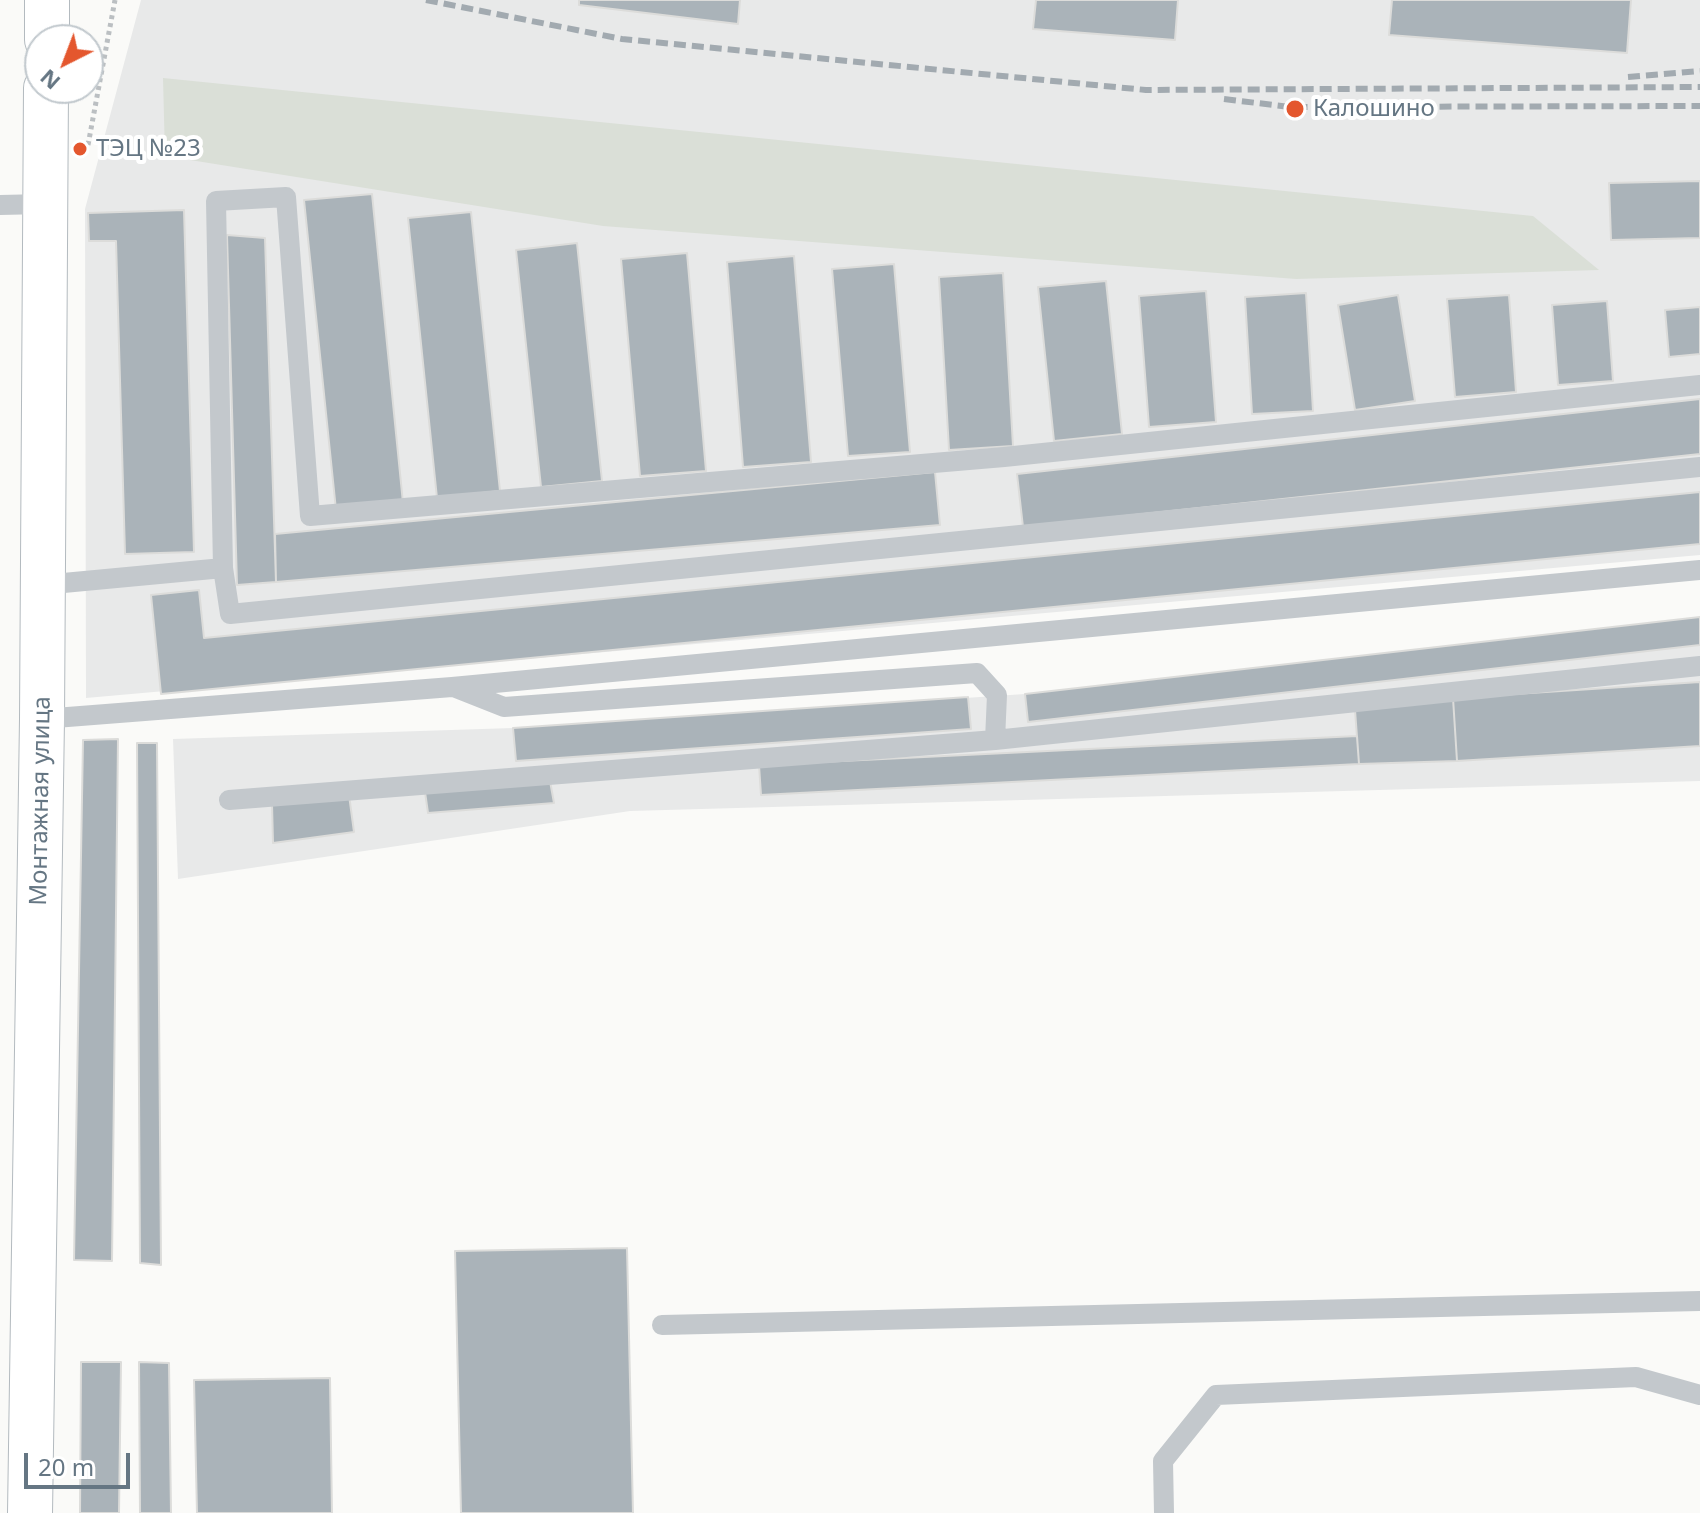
<!DOCTYPE html>
<html>
<head>
<meta charset="utf-8">
<style>
  body { margin:0 }
  #map { position:relative; width:1700px; height:1513px; overflow:hidden; background:#fafaf8; font-family:"Noto Sans",sans-serif }
  canvas { display:block }
  .north { position:absolute; left:24px; top:24px; width:80px; height:80px; box-sizing:border-box; background:#fff; border:2px solid #c1c8cd; border-radius:50%; rotate:222deg; font-size:22px; font-weight:700; line-height:32px; text-align:center; color:#657683 }
  .north::after { content:''; display:block; margin:auto; width:28px; height:36px; background:#e4572e; clip-path:polygon(50% 0,100% 100%,50% 72%,0 100%) }
  .scale { position:absolute; left:24px; top:1453px; width:106px; height:36px; box-sizing:border-box; border:4px solid #657683; border-top:0; padding-left:10px; font-size:24px; line-height:28px; white-space:nowrap; color:#657683; -webkit-text-stroke:6px #fff; paint-order:stroke }
</style>
</head>
<body>
<div id="map">
<canvas width="1700" height="1513"></canvas>
<div class="north">N</div>
<div class="scale">20 m</div>
</div>
<script>
const ctx = document.querySelector('canvas').getContext('2d');
ctx.lineJoin = 'round';
function fillPath(path, color) {
  ctx.fillStyle = color;
  ctx.fill(path, 'evenodd');
}
function shape(rows) {
  const path = new Path2D();
  for (const r of rows) {
    path.moveTo(r[0], r[1]);
    for (let i = 2; i < r.length; i += 2) path.lineTo(r[i], r[i + 1]);
  }
  return path;
}
function trace(path, color, width, dash) {
  ctx.strokeStyle = color;
  ctx.lineWidth = width;
  ctx.lineCap = dash ? 'butt' : 'round';
  ctx.setLineDash(dash || []);
  ctx.stroke(path);
}
function drawText(font, color, halo, rows, align = 'center') {
  ctx.font = font + ' "Noto Sans",sans-serif';
  ctx.lineWidth = 8;
  ctx.setLineDash([]);
  ctx.textBaseline = 'middle';
  ctx.strokeStyle = halo;
  ctx.fillStyle = color;
  for (const [text, x, y, turn = 0] of rows) {
    ctx.save();
    ctx.translate(x, y);
    ctx.rotate((+turn || 0) * Math.PI / 180);
    ctx.textAlign = isNaN(turn) ? turn : align;
    if (halo) ctx.strokeText(text, 0, 0);
    ctx.fillText(text, 0, 0);
    ctx.restore();
  }
}
fillPath(shape([
  [141,0,1700,0,1700,555,86,698,85,209],
  [1700,617,1700,781,630,811,178,879,173,739,513,728,1025,694]
]), '#e8e9e9');
fillPath(shape([
  [163,78,1533,216,1599,270,1296,279,603,226,165,156]
]), '#dadfd7');
const building = shape([
  [579,0,740,0,738,24,579,5,579,0],
  [1036,0,1178,0,1175,40,1033,29,1036,0],
  [1392,0,1631,0,1627,53,1389,35,1392,0],
  [1700,181,1700,238,1611,240,1609,183,1700,181],
  [372,194,403,503,336,510,304,200,372,194],
  [184,210,194,552,125,554,116,241,89,241,88,213,184,210],
  [471,212,500,491,437,498,408,218,471,212],
  [227,235,265,238,276,582,237,585,227,235],
  [577,243,602,481,541,487,516,250,577,243],
  [687,253,706,471,640,476,621,259,687,253],
  [794,256,811,462,743,467,727,262,794,256],
  [894,264,910,452,848,456,832,269,894,264],
  [1003,273,1013,446,949,450,939,277,1003,273],
  [1106,281,1122,434,1054,441,1038,287,1106,281],
  [1206,291,1216,422,1149,427,1139,296,1206,291],
  [1306,293,1313,411,1252,414,1245,297,1306,293],
  [1398,295,1415,401,1355,410,1338,305,1398,295],
  [1509,295,1516,392,1455,397,1447,299,1509,295],
  [1607,301,1613,381,1558,385,1552,305,1607,301],
  [1700,307,1700,354,1669,357,1665,310,1700,307],
  [1700,399,1700,454,1023,527,1017,474,1700,399],
  [935,472,940,525,276,582,275,534,935,472],
  [1700,492,1700,544,161,694,151,595,199,590,204,638,1700,492],
  [1700,617,1700,645,1028,722,1025,694,1700,617],
  [1700,682,1700,746,1457,761,1453,698,1700,682],
  [968,697,971,729,516,761,513,728,968,697],
  [1453,698,1457,761,1359,764,1355,710,1453,698],
  [1357,736,1359,764,761,795,759,765,1357,736],
  [118,739,112,1261,74,1260,83,740,118,739],
  [137,743,157,743,161,1265,140,1263,137,743],
  [550,781,554,803,428,813,425,792,550,781],
  [349,795,354,832,273,843,272,804,349,795],
  [627,1248,633,1513,461,1513,455,1251,627,1248],
  [81,1362,121,1362,119,1513,80,1513,81,1362],
  [139,1362,169,1363,171,1513,140,1513,139,1362],
  [330,1378,332,1513,197,1513,194,1380,330,1378]
]);
fillPath(building, '#aab3b9');
trace(building, '#dcdcda', 2);
const secondary = shape([
  [47,40,47,0],
  [30,1513,42,719,46,88]
]);
trace(secondary, '#b3babf', 46);
trace(shape([
  [88,145,115,0]
]), '#bbbfc2', 5, [4, 4]);
trace(shape([
  [0,205,44,204],
  [1700,385,1004,457,310,516,286,197,216,201,223,568,230,614,1700,467],
  [42,585,223,568],
  [456,688,504,707,977,673,997,695,995,740,1700,666],
  [42,719,452,687,1700,570],
  [229,800,995,740],
  [662,1325,1700,1301],
  [1164,1513,1163,1461,1216,1395,1636,1377,1700,1395]
]), '#c3c8cc', 20);
trace(secondary, '#fff', 44);
trace(shape([
  [426,0,622,39,1146,90,1700,87],
  [1628,77,1700,71],
  [1224,99,1290,107,1700,106]
]), '#a2aab0', 6, [12, 6]);
for (const [x, y, r, color] of [
  [1295,109,10,"#e4572e"],
  [80,149,8,"#e4572e"]
]) {
  const dot = new Path2D();
  dot.arc(x, y, r, 0, 2 * Math.PI);
  ctx.fillStyle = color;
  ctx.fill(dot);
  trace(dot, '#fff', 3);
}
drawText('24px', '#657683', '#fff', [
  ["Калошино",1313,109],
  ["ТЭЦ №23",96,149]
], 'left');
drawText('24px', '#657683', '#fff', [
  ["Монтажная улица",41,801,-89]
]);
</script>
</body>
</html>
